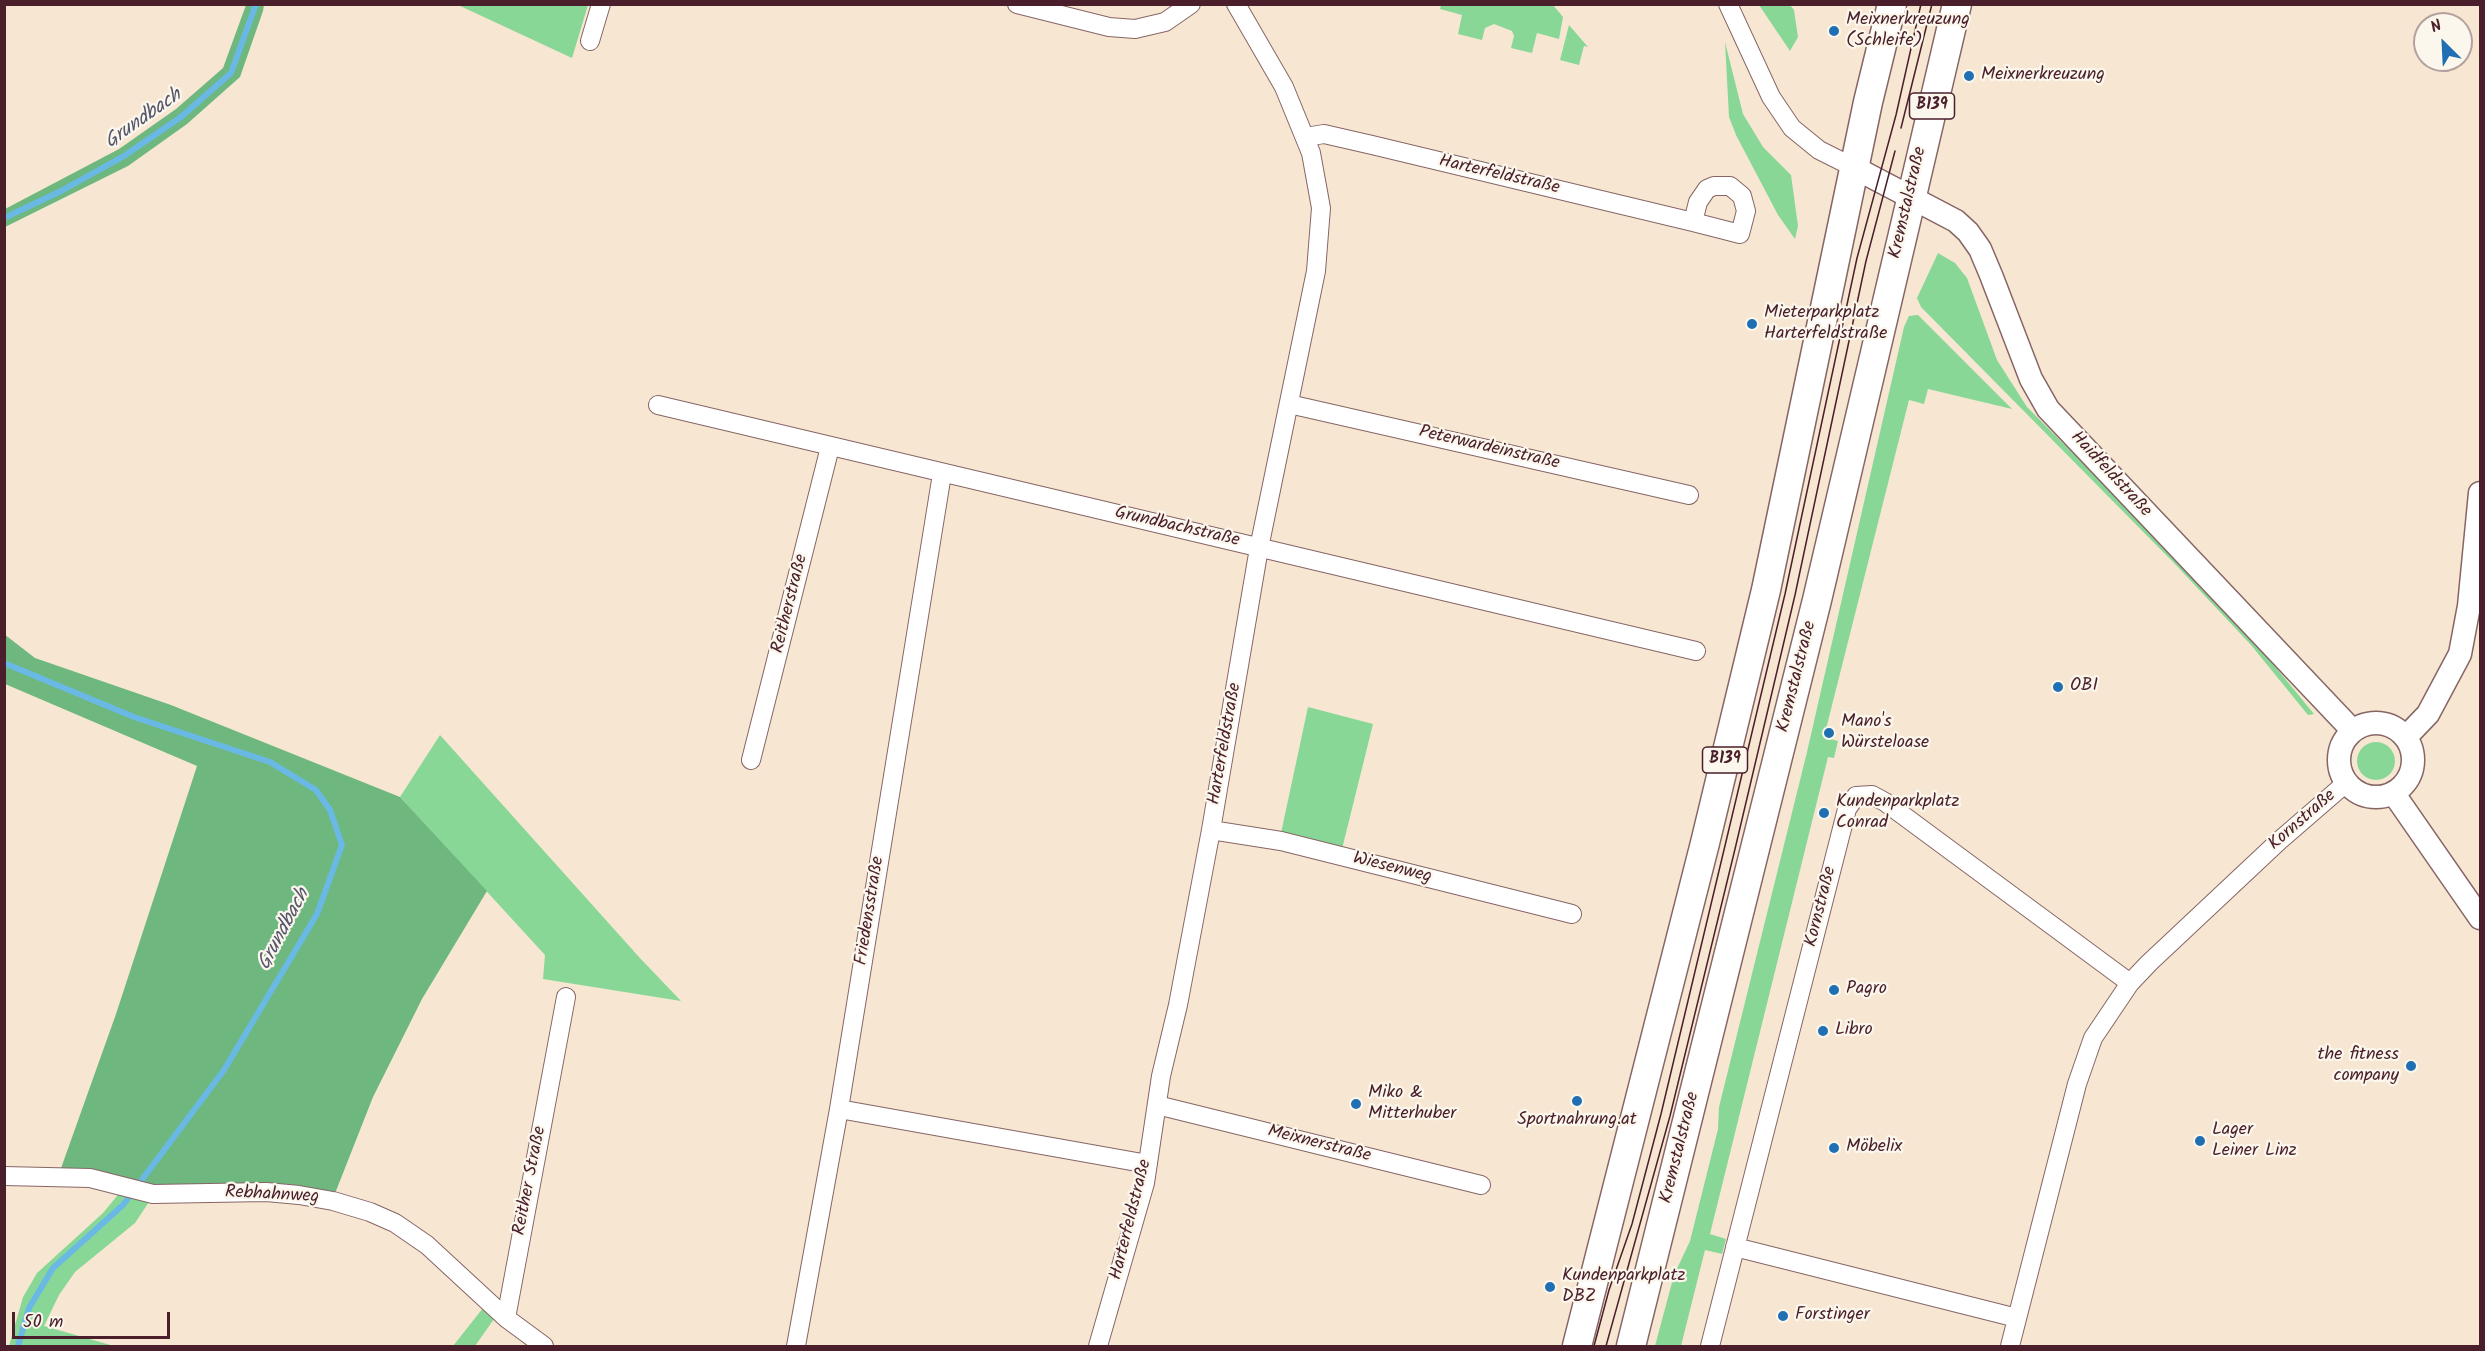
<!DOCTYPE html>
<html>
<head>
<meta charset="utf-8">
<style>
  body { margin:0 }
  #map { position:relative; width:2485px; height:1351px; overflow:hidden; background:#f7e7d2; font-family:Kalam,sans-serif }
  canvas { display:block }
  .frame { position:absolute; inset:0; border:6px solid #4a1f2b; pointer-events:none }
  .north { position:absolute; left:2413px; top:12px; width:60px; height:60px; box-sizing:border-box; background:#fbf7ec; border:2px solid #b4a19f; border-radius:50%; rotate:336deg; font-size:16px; font-weight:700; line-height:24px; text-align:center; color:#4a1f2b }
  .north::after { content:''; display:block; margin:auto; width:21px; height:27px; background:#1f6fb2; clip-path:polygon(50% 0,100% 100%,50% 72%,0 100%) }
  .scale { position:absolute; left:12px; top:1312px; width:158px; height:27px; box-sizing:border-box; border:3px solid #4a1f2b; border-top:0; padding-left:8px; font-size:18px; line-height:21px; white-space:nowrap; color:#4a1f2b; -webkit-text-stroke:4px #fbf7ec; paint-order:stroke }
</style>
</head>
<body>
<div id="map">
<canvas width="2485" height="1351"></canvas>
<div class="frame"></div>
<div class="north">N</div>
<div class="scale">50 m</div>
</div>
<script>
const ctx = document.querySelector('canvas').getContext('2d');
ctx.lineJoin = 'round';
function fillPath(path, color) {
  ctx.fillStyle = color;
  ctx.fill(path, 'evenodd');
}
function shape(rows) {
  const path = new Path2D();
  for (const r of rows) {
    if (r.length === 3) {
      path.moveTo(r[0] + r[2], r[1]);
      path.arc(r[0], r[1], r[2], 0, 2 * Math.PI);
      continue;
    }
    path.moveTo(r[0], r[1]);
    for (let i = 2; i < r.length; i += 2) path.lineTo(r[i], r[i + 1]);
  }
  return path;
}
function trace(path, color, width, dash) {
  ctx.strokeStyle = color;
  ctx.lineWidth = width;
  ctx.lineCap = dash ? 'butt' : 'round';
  ctx.setLineDash(dash || []);
  ctx.stroke(path);
}
function drawText(font, color, halo, rows, align = 'center') {
  ctx.font = font + ' Kalam,sans-serif';
  ctx.lineWidth = 4.5;
  ctx.setLineDash([]);
  ctx.textBaseline = 'middle';
  ctx.strokeStyle = halo;
  ctx.fillStyle = color;
  for (const [text, x, y, turn = 0] of rows) {
    ctx.save();
    ctx.translate(x, y);
    ctx.rotate((+turn || 0) * Math.PI / 180);
    ctx.textAlign = isNaN(turn) ? turn : align;
    if (halo) ctx.strokeText(text, 0, 0);
    ctx.fillText(text, 0, 0);
    ctx.restore();
  }
}
fillPath(shape([
  [458,5,588,4,588,5,572,58],
  [1441,5,1553,5,1563,17,1559,39,1537,33,1532,53,1511,48,1514,36,1512,31,1494,24,1485,28,1482,40,1458,34,1462,15,1440,9],
  [1759,5,1790,5,1794,10,1798,37,1790,51],
  [1569,25,1588,47,1584,46,1579,65,1560,60],
  [1725,42,1743,114,1763,147,1791,175,1798,226,1795,239,1778,215,1736,135,1729,117],
  [1938,253,1955,263,1967,278,1997,360,2027,407,2178,559,2255,642,2314,714,2308,715,2251,645,2174,563,1921,307,1917,298],
  [1918,315,2012,409,1928,389,1924,404,1909,400,1824,737,1838,741,1834,758,1828,757,1710,1234,1726,1239,1722,1254,1705,1250,1681,1346,1655,1346,1674,1275,1690,1241,1718,1129,1719,1107,1807,752,1904,327,1909,316],
  [1308,707,1373,724,1342,849,1281,833],
  [440,735,639,957,681,1001,543,979,545,955,400,797],
  [2376,761,19],
  [121,1191,151,1199,135,1223,75,1272,59,1295,44,1326,114,1346,9,1346,23,1297,37,1273,103,1213],
  [483,1308,494,1319,475,1346,453,1346]
]), '#88d797');
fillPath(shape([
  [246,5,264,5,263,11,240,77,187,124,128,166,5,227,5,209,119,149,176,109,223,68],
  [4,634,35,658,171,705,400,797,487,891,422,999,373,1097,334,1196,169,1190,60,1171,116,1014,197,766,5,684]
]), '#6eb880');
trace(shape([
  [4,218,61,191,124,156,181,117,231,73,256,4],
  [4,663,134,717,270,762,316,790,330,810,342,845,317,914,224,1070,123,1205,53,1268,29,1308,18,1346]
]), '#69b9e4', 6);
const minor = shape([
  [1017,4,1109,27,1135,29,1165,22,1191,4],
  [1728,4,1771,97,1792,128,1819,150,1855,168],
  [590,41,601,4],
  [1306,137,1324,134,1372,145,1597,199,1693,222,1740,234,1746,211,1742,196,1730,186,1714,186,1707,189,1698,202,1693,222],
  [1289,404,1689,495],
  [658,405,1696,651],
  [751,760,830,447],
  [1211,830,1281,841,1572,914],
  [1157,1105,1481,1185],
  [839,1109,1148,1164],
  [4,1176,90,1178,153,1194,266,1192,299,1195,333,1201,370,1212,395,1223,427,1245,506,1318,544,1346],
  [1735,1247,2017,1318],
  [506,1318,566,997],
  [796,1346,839,1109,942,474],
  [1098,1346,1145,1183,1161,1076,1178,1005,1211,830,1259,548,1316,271,1321,208,1311,153,1284,87,1236,4],
  [1710,1346,1847,809,1856,796,1872,795,1885,802,2130,983],
  [2010,1346,2077,1084,2093,1038,2130,983,2149,963,2279,841,2346,783]
]);
const tertiary = shape([
  [1855,168,1956,221,1968,232,1980,249,1991,275,2031,379,2048,409,2353,731],
  [2376,760,37],
  [2406,737,2428,714,2460,654,2469,606,2480,493],
  [2394,794,2480,918]
]);
const primary = shape([
  [1577,1346,1705,843,1766,590,1868,102,1892,4],
  [1631,1346,1817,600,1957,4]
]);
trace(minor, '#876565', 20);
trace(tertiary, '#876565', 25);
trace(primary, '#876565', 31);
trace(minor, '#fff', 18);
trace(tertiary, '#fff', 22);
trace(primary, '#fff', 28);
trace(shape([
  [1901,128,1932,4],
  [1594,1346,1609,1290,1632,1224,1661,1114,1785,594,1857,258,1896,115,1921,4],
  [1606,1346,1670,1116,1735,849,1795,595,1866,261,1895,151]
]), '#4a1f2b', 1.5);
for (const [x, y, r, color] of [
  [1834,31,6,"#1f6fb2"],
  [1969,76,6,"#1f6fb2"],
  [1752,324,6,"#1f6fb2"],
  [2058,687,6,"#1f6fb2"],
  [1829,733,6,"#1f6fb2"],
  [1824,813,6,"#1f6fb2"],
  [1834,990,6,"#1f6fb2"],
  [1823,1031,6,"#1f6fb2"],
  [2411,1066,6,"#1f6fb2"],
  [1577,1101,6,"#1f6fb2"],
  [1356,1104,6,"#1f6fb2"],
  [2200,1141,6,"#1f6fb2"],
  [1834,1148,6,"#1f6fb2"],
  [1550,1287,6,"#1f6fb2"],
  [1783,1316,6,"#1f6fb2"]
]) {
  const dot = new Path2D();
  dot.arc(x, y, r, 0, 2 * Math.PI);
  ctx.fillStyle = color;
  ctx.fill(dot);
  trace(dot, '#fbf7ec', 2);
}
for (const [x, y, w] of [
  [1932,106,45],
  [1725,760,45]
]) {
  const box = new Path2D();
  box.roundRect(x - w / 2, y - 13, w, 26, 4.5);
  ctx.fillStyle = '#fbf7ec';
  ctx.fill(box);
  trace(box, '#4a1f2b', 1.5);
}
drawText('bold 16px', '#4a1f2b', null, [
  ["B139",1932,106],
  ["B139",1725,760]
]);
drawText('18px', '#4a1f2b', '#fbf7ec', [
  ["Meixnerkreuzung",1846,21],
  ["(Schleife)",1846,42],
  ["Meixnerkreuzung",1981,76],
  ["Mieterparkplatz",1764,314],
  ["Harterfeldstraße",1764,335],
  ["OBI",2070,687],
  ["Mano's",1841,723],
  ["Würsteloase",1841,744],
  ["Kundenparkplatz",1836,803],
  ["Conrad",1836,824],
  ["Pagro",1846,990],
  ["Libro",1835,1031],
  ["the fitness",2399,1056,"right"],
  ["company",2399,1077,"right"],
  ["Miko &",1368,1094],
  ["Mitterhuber",1368,1115],
  ["Sportnahrung.at",1577,1121,"center"],
  ["Lager",2212,1131],
  ["Leiner Linz",2212,1152],
  ["Möbelix",1846,1148],
  ["Kundenparkplatz",1562,1277],
  ["DBZ",1562,1298],
  ["Forstinger",1795,1316]
], 'left');
drawText('18px', '#4a1f2b', '#fbf7ec', [
  ["Harterfeldstraße",1499,176,13],
  ["Kremstalstraße",1909,203,-77],
  ["Peterwardeinstraße",1489,449,13],
  ["Haidfeldstraße",2110,475,47],
  ["Grundbachstraße",1177,528,13],
  ["Reitherstraße",791,604,-76],
  ["Kremstalstraße",1798,677,-76],
  ["Harterfeldstraße",1226,744,-80],
  ["Kornstraße",2303,821,-41],
  ["Wiesenweg",1392,869,14],
  ["Kornstraße",1822,907,-76],
  ["Friedensstraße",871,911,-81],
  ["Meixnerstraße",1319,1145,14],
  ["Kremstalstraße",1681,1148,-76],
  ["Reither Straße",531,1181,-79],
  ["Rebhahnweg",272,1196,3],
  ["Harterfeldstraße",1132,1220,-76]
]);
drawText('italic 20px', '#55556c', '#fbf7ec', [
  ["Grundbach",144,120,-35],
  ["Grundbach",285,930,-62]
]);
</script>
</body>
</html>
